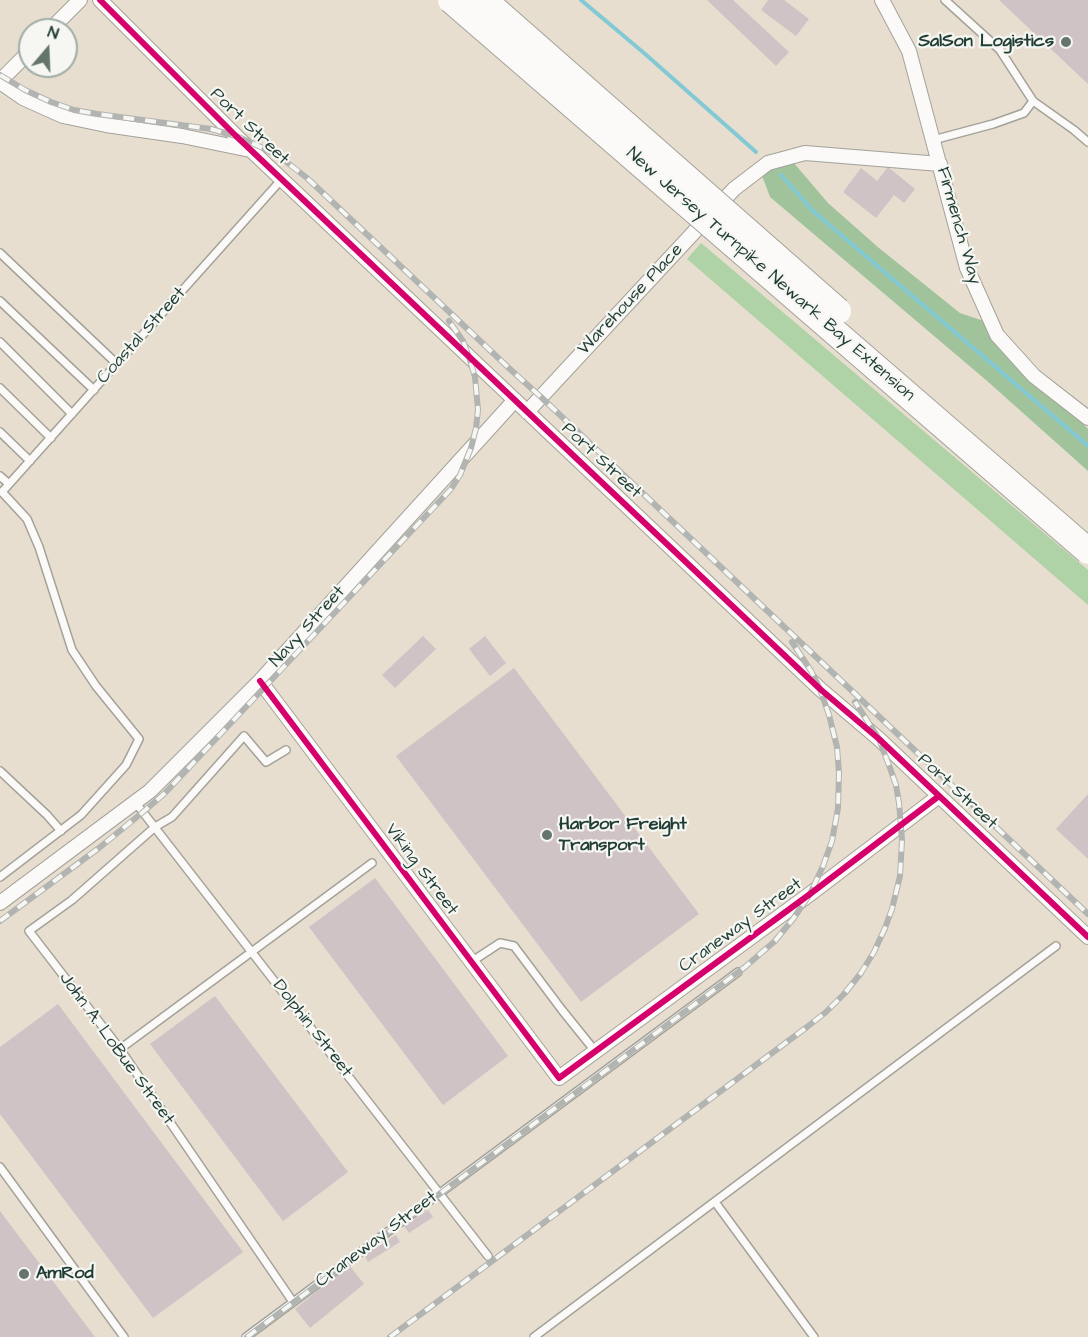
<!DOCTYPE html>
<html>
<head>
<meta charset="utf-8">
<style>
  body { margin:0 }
  #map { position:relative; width:1088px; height:1337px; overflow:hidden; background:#e7ded0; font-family:"Architects Daughter",sans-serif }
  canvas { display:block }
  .north { position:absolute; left:18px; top:18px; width:60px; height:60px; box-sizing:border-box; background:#f6f6f2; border:2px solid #a0aca6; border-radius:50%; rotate:19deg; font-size:16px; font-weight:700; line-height:24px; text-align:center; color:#1f3d34 }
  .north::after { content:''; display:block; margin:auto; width:21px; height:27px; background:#65756b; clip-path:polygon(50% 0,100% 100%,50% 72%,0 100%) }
</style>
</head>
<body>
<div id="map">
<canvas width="1088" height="1337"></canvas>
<div class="north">N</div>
</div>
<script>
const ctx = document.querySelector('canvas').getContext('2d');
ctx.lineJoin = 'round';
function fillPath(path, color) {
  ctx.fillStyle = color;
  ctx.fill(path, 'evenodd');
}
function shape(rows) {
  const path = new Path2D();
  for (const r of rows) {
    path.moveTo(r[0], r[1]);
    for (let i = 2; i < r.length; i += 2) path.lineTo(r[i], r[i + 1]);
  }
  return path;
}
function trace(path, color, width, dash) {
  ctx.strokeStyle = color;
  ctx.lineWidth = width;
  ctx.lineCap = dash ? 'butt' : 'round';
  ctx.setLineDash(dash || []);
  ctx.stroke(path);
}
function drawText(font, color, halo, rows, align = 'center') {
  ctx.font = font + ' "Architects Daughter",sans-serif';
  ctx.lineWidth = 4.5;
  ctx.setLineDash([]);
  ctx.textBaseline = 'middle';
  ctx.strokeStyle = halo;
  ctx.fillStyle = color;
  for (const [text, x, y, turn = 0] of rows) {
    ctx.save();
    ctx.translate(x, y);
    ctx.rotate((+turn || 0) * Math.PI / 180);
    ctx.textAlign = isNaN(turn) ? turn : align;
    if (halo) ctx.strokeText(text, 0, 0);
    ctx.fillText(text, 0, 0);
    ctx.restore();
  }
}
fillPath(shape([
  [701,243,1088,570,1088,605,687,259]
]), '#afd2a6');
fillPath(shape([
  [793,162,828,203,879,248,960,313,984,321,1088,429,1088,471,986,380,770,197,761,173]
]), '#a1c39c');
trace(shape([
  [581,0,644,53,756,152],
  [781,175,813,211,1088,446]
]), '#83c9d4', 4);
fillPath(shape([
  [707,0,733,0,789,52,776,66],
  [768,0,784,0,809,19,796,36,761,10],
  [999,0,1088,0,1088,84],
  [888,167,915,189,904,203,894,195,876,218,843,192,861,168,877,181],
  [423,636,436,649,395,688,382,675],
  [485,636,506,663,490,676,469,649],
  [514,668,699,914,581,1002,396,756],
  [1088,794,1088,859,1056,829],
  [375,878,508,1056,443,1105,309,927],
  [215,996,348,1172,283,1221,150,1044],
  [58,1004,243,1252,153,1318,0,1114,0,1047],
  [428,1210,433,1217,409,1233,404,1226],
  [0,1211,95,1337,0,1337],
  [396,1235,400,1242,368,1262,364,1255],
  [349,1265,364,1284,310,1328,295,1309]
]), '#cfc3c5');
const service = shape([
  [1033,101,1074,130,1088,142],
  [933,140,993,124,1024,113,1033,101,1000,50,945,0],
  [0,253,117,364],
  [0,301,94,390],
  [0,342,72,414],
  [0,388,51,438],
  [0,432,30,461],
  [0,476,9,484],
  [0,492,2,492,27,519,39,547,72,650,96,686,139,739,126,765,81,815,0,877],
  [2,492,282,179],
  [286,750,266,762,244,736,172,817,155,827,72,900,29,931,120,1049,293,1302],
  [0,771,47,815,61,831],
  [135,802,488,1256],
  [471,962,500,943,514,946,562,1010,595,1051],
  [120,1049,372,863],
  [0,1167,124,1337],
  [715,1202,814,1337],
  [246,1337,738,972],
  [534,1337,1056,946]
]);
const minor = shape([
  [100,0,236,136,820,689,879,739,1088,937],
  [882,0,909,51,967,268,997,335,1034,376,1088,418],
  [50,30,80,0],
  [0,81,30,51],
  [0,82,23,98,63,116,106,125,182,136,250,150],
  [527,412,734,189,768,163,805,153,940,164],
  [260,681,559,1078,810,894,939,796],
  [0,903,150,791,260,681,515,400]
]);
trace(service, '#a3a299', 10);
trace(minor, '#a3a299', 16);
trace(service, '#fbfaf8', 7);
trace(minor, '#fbfaf8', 14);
const rail = shape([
  [0,75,25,90,51,102,74,110,97,114,211,129,236,136,263,148,284,160,307,178,511,370,541,397,1088,914],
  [0,921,99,848,143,812,165,793,451,489,460,475,471,448,476,428,478,410,475,377,469,357,463,341,449,321],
  [247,1337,745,967,775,941,793,919,810,894,823,866,832,841,838,808,839,773,837,747,829,715,820,689,811,671,792,642],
  [390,1337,807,1027,826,1012,844,994,861,973,874,952,885,928,892,909,900,876,902,840,899,803,896,785,890,768,879,739,855,702]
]);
trace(rail, '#b2b4b1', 6);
trace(rail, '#f6f6f2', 4, [11]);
const motorwayBridge = shape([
  [451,0,1088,551],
  [484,0,838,311]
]);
trace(motorwayBridge, '#a3a299', 28, []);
trace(motorwayBridge, '#fbfaf8', 26);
trace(shape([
  [100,0,236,136,820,689,879,739,1088,937],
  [260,681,559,1078,810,894,939,796]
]), '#d6006c', 6);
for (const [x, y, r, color] of [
  [1066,42,6,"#65756b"],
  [547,835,6,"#65756b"],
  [24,1274,6,"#65756b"]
]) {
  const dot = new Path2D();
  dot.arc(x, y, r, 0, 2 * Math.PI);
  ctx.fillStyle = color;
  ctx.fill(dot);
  trace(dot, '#f6f6f2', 2);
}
drawText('bold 18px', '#1f3d34', '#f6f6f2', [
  ["SalSon Logistics",1054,42,"right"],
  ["Harbor Freight",559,825],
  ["Transport",559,846],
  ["AmRod",36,1274]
], 'left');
drawText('18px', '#1f3d34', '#f6f6f2', [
  ["Port Street",249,127,44],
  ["Firmench Way",958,226,74],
  ["New Jersey Turnpike Newark Bay Extension",770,275,41],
  ["Warehouse Place",631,300,-47],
  ["Coastal Street",142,336,-48],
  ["Port Street",601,461,43],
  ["Navy Street",308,627,-48],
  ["Port Street",957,792,43],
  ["Viking Street",421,870,53],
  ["Craneway Street",741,926,-36],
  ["Dolphin Street",312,1029,52],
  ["John A. LoBue Street",116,1049,54],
  ["Craneway Street",377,1240,-37]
]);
</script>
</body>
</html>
